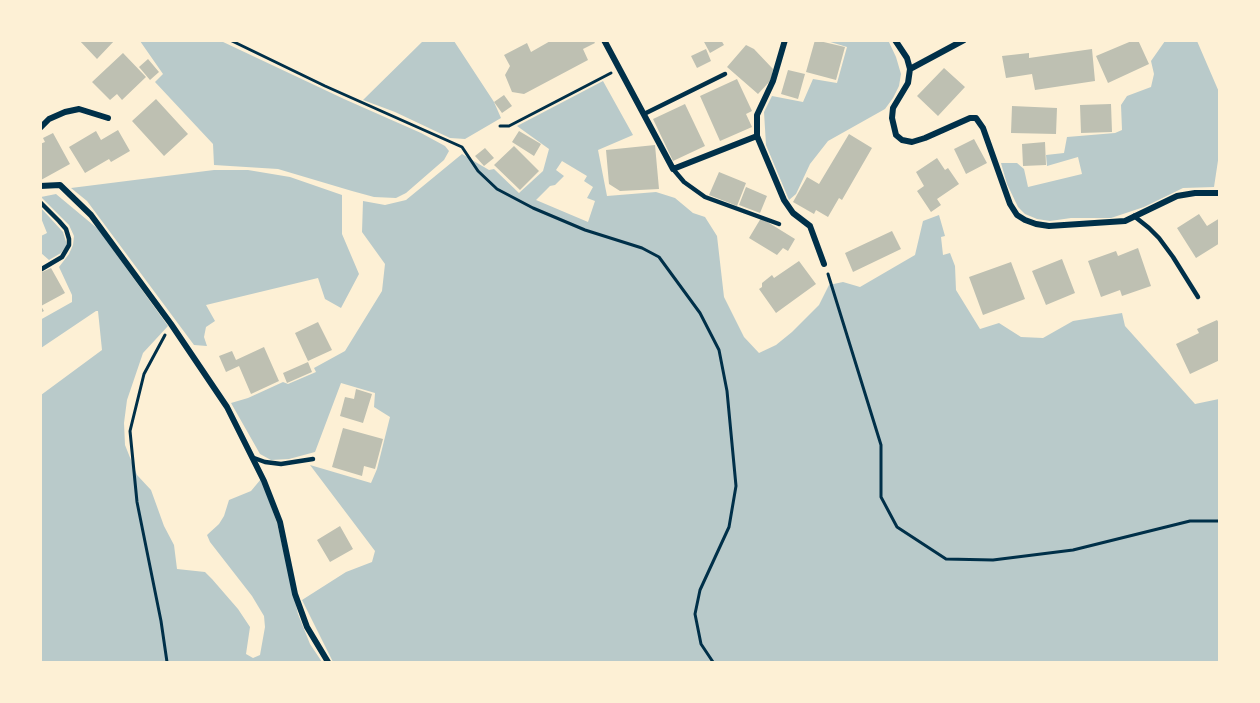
<!DOCTYPE html>
<html>
<head>
<meta charset="utf-8">
<style>
  body { margin:0 }
  #map { position:relative; width:1260px; height:703px; overflow:hidden; background:#fdf0d5; font-family:Roboto,sans-serif }
  canvas { display:block }
  .frame { position:absolute; inset:0; border:42px solid #fdf0d5; pointer-events:none }
</style>
</head>
<body>
<div id="map">
<canvas width="1260" height="703"></canvas>
<div class="frame"></div>
</div>
<script>
const ctx = document.querySelector('canvas').getContext('2d');
ctx.lineJoin = 'round';
function fillPath(path, color) {
  ctx.fillStyle = color;
  ctx.fill(path, 'evenodd');
}
function shape(rows) {
  const path = new Path2D();
  for (const r of rows) {
    path.moveTo(r[0], r[1]);
    for (let i = 2; i < r.length; i += 2) path.lineTo(r[i], r[i + 1]);
  }
  return path;
}
function trace(path, color, width, dash) {
  ctx.strokeStyle = color;
  ctx.lineWidth = width;
  ctx.lineCap = dash ? 'butt' : 'round';
  ctx.setLineDash(dash || []);
  ctx.stroke(path);
}
fillPath(shape([
  [888,40,896,57,901,74,899,86,893,98,885,109,828,141,810,164,796,194,789,200,766,145,764,112,772,96,803,102,813,79,837,83,847,47,827,41],
  [140,41,221,41,344,99,421,133,445,146,449,151,444,160,406,193,396,198,374,197,352,191,278,169,214,165,213,144,155,82,163,74],
  [423,41,454,41,494,102,501,118,465,139,450,138,395,112,363,100],
  [1165,41,1197,41,1219,92,1219,154,1214,187,1183,188,1144,207,1111,218,1071,218,1050,221,1037,219,1025,214,1018,207,1007,184,1001,163,1017,163,1024,169,1028,187,1082,174,1078,157,1047,166,1046,155,1064,153,1067,137,1115,133,1122,130,1121,105,1127,96,1151,87,1154,74,1151,61],
  [603,81,633,135,598,150,607,196,656,192,675,198,693,213,705,217,717,236,724,297,744,337,759,353,776,345,792,332,819,305,829,285,843,282,860,287,915,255,923,221,939,215,945,236,941,237,943,255,950,253,955,266,956,290,980,329,999,323,1021,337,1043,338,1073,321,1122,313,1125,326,1195,404,1219,399,1219,662,333,662,302,600,346,572,372,562,375,551,310,465,371,483,377,469,390,417,374,407,375,393,341,383,315,452,289,459,271,460,260,454,231,403,248,398,283,382,288,384,316,372,314,368,345,351,382,291,385,264,362,232,363,201,385,205,406,200,462,154,489,170,494,169,519,193,543,171,549,149,517,126],
  [562,161,587,176,584,181,593,187,587,198,595,201,588,222,536,200,550,186,555,185,564,176,556,170],
  [214,170,248,170,290,177,342,195,342,234,359,274,341,308,325,299,318,278,206,305,215,321,206,327,204,337,207,346,194,345,87,201,71,188],
  [56,194,98,229,168,326,143,353,127,400,124,423,125,445,137,475,151,490,164,526,174,545,177,569,205,572,212,579,238,609,250,627,246,654,253,658,260,655,265,627,264,616,252,596,210,542,207,535,219,524,224,516,229,500,251,491,261,479,277,523,298,614,310,644,322,662,41,662,41,395,102,350,98,311,96,311,41,348,40,320,72,302,72,295,59,267,69,254,73,245,74,236,69,225,41,197],
  [40,207,63,232,67,245,61,253,49,260,41,253,41,236,47,233,41,218]
]), '#b9caca');
fillPath(shape([
  [79,40,115,40,97,59],
  [552,40,593,40,595,43,583,49,588,60,524,94,512,92,505,75,510,66,504,55,527,43,531,52],
  [703,40,721,40,724,45,710,53],
  [815,40,845,47,836,80,806,72],
  [1134,40,1138,40,1149,64,1108,83,1096,56],
  [746,45,754,49,773,69,771,80,758,94,727,67],
  [706,49,711,61,697,68,691,56],
  [1092,49,1095,81,1035,90,1032,74,1006,78,1002,56,1029,53,1029,58],
  [123,53,146,77,122,100,117,94,110,100,92,82],
  [148,59,159,72,150,80,139,67],
  [944,68,965,87,938,116,917,96],
  [788,70,805,74,798,99,781,94],
  [737,79,752,111,746,114,752,127,720,141,700,96],
  [504,95,512,106,502,113,494,102],
  [156,99,188,134,164,156,132,121],
  [685,104,705,146,673,161,653,119],
  [1111,104,1112,132,1081,133,1080,105],
  [1012,106,1057,108,1056,134,1011,133],
  [118,130,130,151,111,162,109,159,85,173,69,147,96,131,101,140],
  [519,131,541,144,534,156,512,142],
  [53,133,70,164,41,180,40,144,45,142,43,138],
  [849,134,872,148,842,200,839,198,828,217,816,210,814,214,793,202,807,177,819,184],
  [974,139,987,163,966,174,954,149],
  [1045,142,1046,165,1023,166,1022,144],
  [655,145,659,189,620,191,609,184,606,150],
  [514,146,539,171,520,190,494,165],
  [485,148,494,158,484,166,475,156],
  [937,158,945,170,948,168,959,184,937,199,941,205,931,212,917,191,924,186,916,172],
  [719,172,746,183,737,206,709,195],
  [746,187,767,196,760,213,739,205],
  [1199,214,1207,226,1220,218,1220,243,1196,258,1177,228],
  [761,218,795,239,788,251,783,248,777,255,749,238],
  [892,231,901,249,853,272,845,253],
  [1138,248,1151,286,1122,296,1120,290,1101,297,1088,261,1116,251,1118,256],
  [1062,259,1075,293,1046,305,1032,271],
  [799,261,816,284,776,313,759,289,762,287,762,283,772,275,774,278],
  [1011,262,1025,299,983,315,969,277],
  [51,268,65,293,41,306,44,311,40,313,40,273],
  [1217,320,1220,325,1220,360,1190,374,1176,344,1199,333,1197,329],
  [318,322,332,350,308,361,295,333],
  [264,347,279,381,251,394,239,366,226,372,219,356,232,351,236,360],
  [308,362,312,372,287,383,283,373],
  [356,389,372,394,363,423,340,416,345,397,354,399],
  [343,428,383,439,375,469,364,466,362,476,332,467],
  [340,526,353,549,330,562,317,540]
]), '#bec0b2');
trace(shape([
  [230,40,325,86,462,147,478,171,497,189,533,208,585,230,642,248,659,257,700,313,719,350,727,391,736,486,729,527,700,590,695,614,701,644,713,662],
  [500,126,509,126,611,73],
  [828,274,881,445,881,497,897,527,946,559,993,560,1073,550,1190,521,1220,521],
  [165,335,144,374,130,431,137,502,161,621,167,662]
]), '#003049', 3);
trace(shape([
  [644,114,725,74],
  [673,169,684,182,705,197,779,224],
  [40,202,59,221,66,229,69,239,69,245,62,257,40,270],
  [1134,216,1149,228,1159,238,1173,257,1198,297],
  [254,458,265,462,281,464,313,459]
]), '#003049', 4.5);
trace(shape([
  [604,40,673,169,757,136],
  [785,40,773,81,757,115,757,136,784,200,793,213,810,226,824,264],
  [895,40,907,58,910,69,908,83,893,108,892,118,896,135,902,140,912,142,925,138,970,118,976,118,983,128,1010,204,1017,215,1025,220,1036,224,1049,226,1125,221,1177,196,1195,193,1220,193],
  [910,69,964,40],
  [40,128,49,119,65,112,79,109,108,118],
  [40,186,60,185,91,215,171,324,227,407,264,481,280,522,295,594,307,627,328,662]
]), '#003049', 6);
</script>
</body>
</html>
